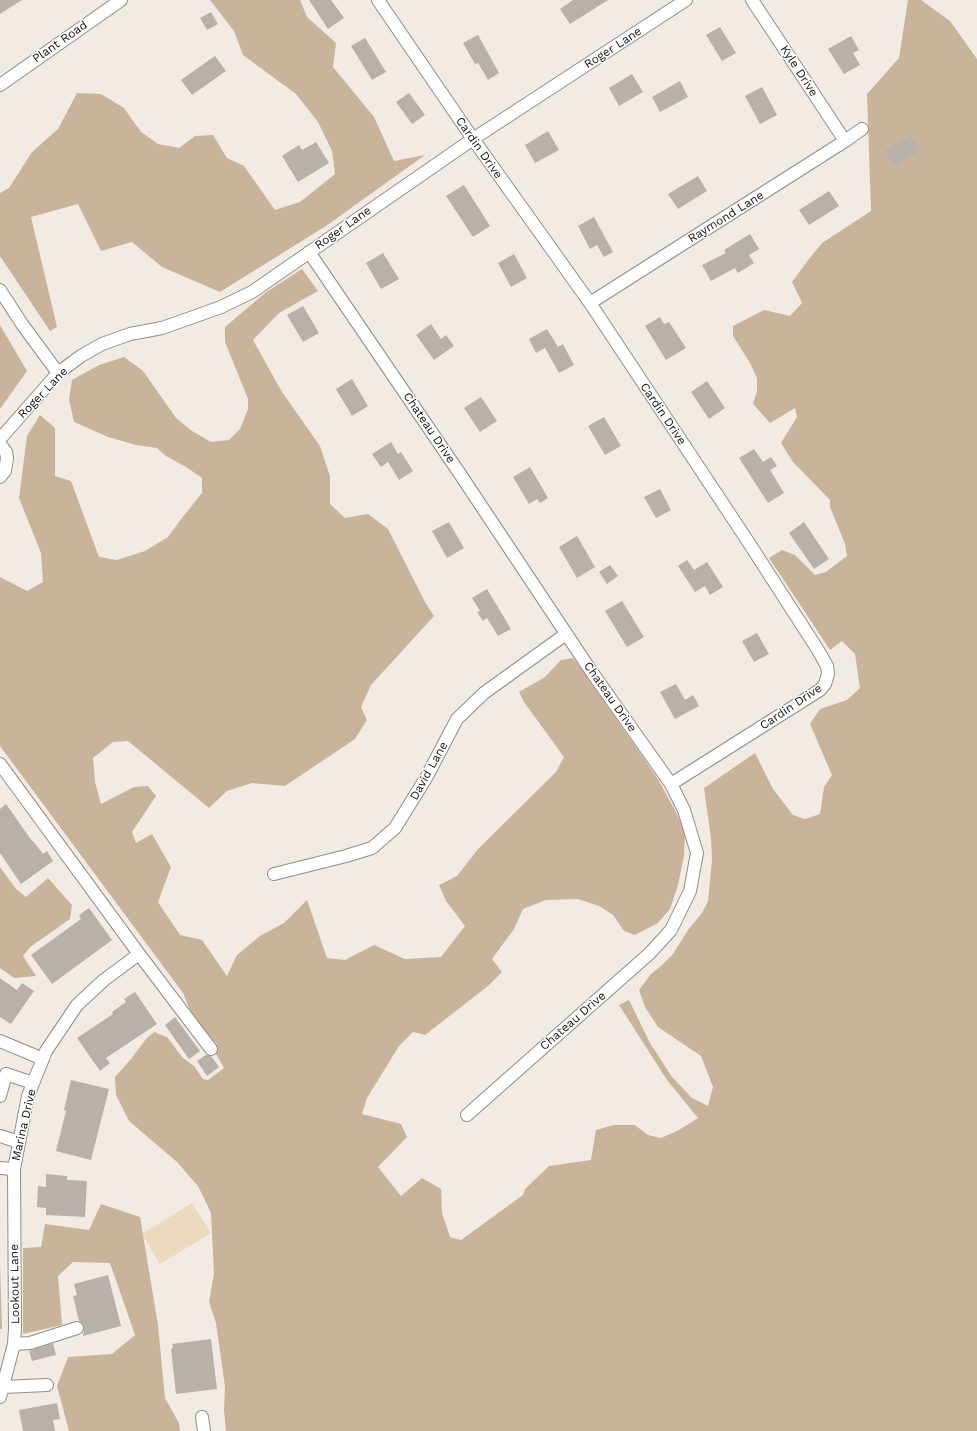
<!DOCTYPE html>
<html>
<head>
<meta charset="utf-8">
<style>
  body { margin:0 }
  canvas { display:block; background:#f1ebe4 }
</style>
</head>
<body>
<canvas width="977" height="1431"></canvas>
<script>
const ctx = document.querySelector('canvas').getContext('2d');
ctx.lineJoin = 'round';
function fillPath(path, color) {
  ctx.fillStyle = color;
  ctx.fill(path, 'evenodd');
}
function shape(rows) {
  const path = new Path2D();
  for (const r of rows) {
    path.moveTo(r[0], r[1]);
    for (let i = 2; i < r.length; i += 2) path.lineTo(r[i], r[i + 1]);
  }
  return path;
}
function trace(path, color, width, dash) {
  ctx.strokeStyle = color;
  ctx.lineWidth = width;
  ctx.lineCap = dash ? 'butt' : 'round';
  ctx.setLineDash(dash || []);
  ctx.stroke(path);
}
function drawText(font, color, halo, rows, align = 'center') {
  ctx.font = font + ' "Work Sans",sans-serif';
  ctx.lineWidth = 3;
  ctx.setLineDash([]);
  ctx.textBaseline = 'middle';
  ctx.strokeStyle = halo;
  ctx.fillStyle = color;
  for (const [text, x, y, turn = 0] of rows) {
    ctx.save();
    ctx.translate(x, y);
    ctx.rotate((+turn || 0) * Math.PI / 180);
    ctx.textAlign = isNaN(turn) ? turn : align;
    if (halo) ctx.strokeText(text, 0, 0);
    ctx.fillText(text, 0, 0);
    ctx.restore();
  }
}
fillPath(shape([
  [192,1203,211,1233,160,1264,142,1234]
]), '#edd8c0');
fillPath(shape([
  [210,0,300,0,307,17,336,43,333,67,374,117,394,161,425,155,326,226,220,292,162,267,132,242,101,251,78,204,31,217,57,327,50,331,0,256,0,193,9,188,32,152,58,129,77,93,101,94,124,108,141,132,158,144,179,148,195,136,213,135,227,158,244,166,275,210,300,202,335,174,332,151,318,122,296,94,243,55,234,31],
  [908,0,921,0,950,21,977,59,977,1431,226,1431,224,1410,225,1387,216,1323,209,1302,214,1274,211,1213,198,1186,177,1162,129,1121,116,1095,115,1077,131,1059,146,1039,154,1032,167,1037,183,1058,194,1066,203,1079,208,1080,224,1068,216,1054,217,1044,202,1027,189,1008,183,993,0,746,0,577,27,591,43,582,41,553,19,498,27,436,40,415,55,428,55,476,71,481,99,557,117,560,145,551,168,537,182,518,202,493,202,478,186,467,166,456,157,448,136,445,108,437,74,422,69,399,72,380,99,365,124,357,143,371,176,418,192,431,211,442,229,440,240,429,248,409,248,399,225,342,225,327,265,293,302,269,318,291,279,313,253,340,282,392,320,446,330,476,330,504,345,518,368,514,388,529,425,602,434,616,371,685,361,707,367,720,355,739,285,786,252,783,227,791,209,808,128,741,113,742,93,758,95,782,101,804,134,787,148,786,156,796,132,832,136,843,152,834,171,867,158,902,180,935,202,940,227,976,237,955,260,936,284,923,307,900,327,958,345,960,374,945,405,959,441,957,465,926,446,901,439,885,457,876,478,849,556,772,564,757,524,702,519,692,545,677,561,660,573,658,585,674,658,779,677,814,685,832,684,856,678,885,670,909,658,923,635,935,624,931,613,915,599,906,578,899,546,900,523,909,514,929,492,959,502,972,488,986,425,1035,413,1032,399,1046,367,1098,362,1114,401,1124,407,1137,378,1167,401,1196,422,1178,441,1189,442,1213,450,1237,461,1240,523,1195,525,1189,549,1166,591,1160,596,1130,614,1125,635,1125,648,1135,661,1138,679,1130,698,1118,667,1080,619,1005,629,1000,650,1043,672,1077,692,1098,708,1106,713,1087,701,1056,658,1027,645,1007,639,990,651,974,661,966,673,954,688,930,702,913,708,901,712,860,711,838,704,788,755,753,773,789,793,815,805,819,820,814,824,787,832,775,810,724,820,709,847,700,860,688,855,654,842,641,830,650,769,558,782,550,795,555,815,575,826,572,847,556,845,544,830,507,830,500,793,462,781,443,797,417,795,408,770,423,753,404,757,391,757,378,750,363,733,336,733,326,764,310,790,316,802,303,792,282,809,259,822,243,871,211,867,94,899,58],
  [0,325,27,371,0,409],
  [0,867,16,889,26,897,48,878,72,905,70,919,30,947,23,956,36,976,14,978,0,968],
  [101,1204,140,1217,158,1325,165,1398,179,1423,180,1431,69,1431,57,1386,68,1357,112,1354,135,1335,110,1263,73,1262,58,1276,62,1325,23,1334,23,1248,41,1247,45,1224,89,1230],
  [0,1263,2,1329,0,1329]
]), '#c9b49b');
fillPath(shape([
  [0,0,22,0,0,14],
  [309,0,331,0,344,18,328,29],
  [573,0,608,0,570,24,560,9],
  [211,12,218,24,207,30,200,18],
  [720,27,736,53,722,61,706,35],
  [478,35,499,73,488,80,478,63,475,64,463,43],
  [851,36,859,50,853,53,860,65,844,74,828,49],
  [365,38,386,72,372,80,351,46],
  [215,56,226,71,192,95,181,80],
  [632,74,643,92,619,106,609,88],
  [680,81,688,97,660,112,652,97],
  [762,87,777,115,760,124,745,96],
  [409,93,425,115,412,124,396,102],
  [548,131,559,150,535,163,525,145],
  [911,135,920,151,893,166,885,150],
  [316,142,329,163,298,182,282,156,299,145,302,150],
  [698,176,707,191,678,209,668,194],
  [464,185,490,226,473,237,446,196],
  [829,191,839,206,809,225,799,210],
  [594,217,613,252,604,257,597,245,590,249,578,226],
  [750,234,759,249,749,255,754,263,738,273,735,268,711,281,702,265,726,253,724,250],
  [383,253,399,279,381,289,366,263],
  [514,254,527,278,511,287,498,263],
  [303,306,319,333,303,342,287,315],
  [660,317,664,324,669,322,686,348,666,360,645,326],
  [431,324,441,339,446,335,454,346,434,360,416,335],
  [547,329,558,347,563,344,574,365,559,373,545,348,536,353,529,339],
  [352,379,368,406,352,416,336,389],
  [707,381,725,408,709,419,691,392],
  [481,397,497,421,480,432,464,408],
  [604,417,621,446,605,455,588,426],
  [391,442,398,454,401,452,413,471,399,480,388,462,381,467,372,454],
  [754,449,763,462,771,457,777,466,770,470,784,493,768,503,739,458],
  [530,467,548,498,540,503,537,499,529,504,513,477],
  [660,489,671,510,656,518,644,497],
  [449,522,464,548,447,558,432,531],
  [804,522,829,559,814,569,789,533],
  [577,536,595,567,577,578,559,547],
  [687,560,694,570,707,562,723,587,710,595,705,586,695,592,678,566],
  [610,565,618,576,607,584,599,572],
  [487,589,511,629,498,636,487,618,483,621,477,612,480,611,472,598],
  [622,601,644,637,627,647,605,611],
  [757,633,769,654,754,662,742,641],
  [676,684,685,700,693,695,699,706,675,719,660,692],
  [6,804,32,841,33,841,43,854,47,851,53,861,21,884,0,853,0,809],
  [89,908,112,940,52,984,31,955,81,919,79,915],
  [0,978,17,990,22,983,34,991,11,1024,0,1017],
  [135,992,157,1024,106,1058,110,1063,100,1071,77,1038,113,1014,112,1012,126,1002,124,999],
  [175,1017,200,1051,189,1059,165,1025],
  [206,1055,211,1056,219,1067,207,1076,197,1061],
  [71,1080,109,1089,91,1160,56,1151,66,1111,64,1110],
  [46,1174,67,1176,67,1180,87,1181,85,1217,46,1215,46,1208,37,1207,38,1186,46,1187],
  [108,1275,121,1326,83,1336,84,1326,82,1323,79,1321,73,1296,77,1295,74,1284],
  [211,1339,217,1389,176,1394,171,1349,173,1348,172,1344],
  [53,1343,56,1355,32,1361,29,1351],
  [57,1403,60,1419,53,1420,55,1431,23,1431,19,1410]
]), '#b7b1aa');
const minor = shape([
  [378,0,473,139,590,303,747,540,818,650,827,666,828,674,825,684,820,690,671,784],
  [752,0,845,141],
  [0,85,121,0],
  [309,252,460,474,591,671,671,784,684,810,697,853,690,891,671,930,650,953,467,1115],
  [0,290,22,324,58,373],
  [590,303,845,141,862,129],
  [0,439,58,373,81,356,102,344,130,334,162,328,196,316,221,307,252,292,473,139,686,0],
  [0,444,6,452,7,458,5,471,0,477],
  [0,764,139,954,211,1049],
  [274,874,346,856,372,848,395,828,426,778,457,719,484,693,566,634],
  [0,1041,43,1059],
  [0,1096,6,1074,33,1083],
  [0,1136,19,1142],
  [0,1168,14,1169],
  [14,1344,30,1343,77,1328],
  [3,1387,47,1385],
  [0,1397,14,1344,15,1329,14,1169,28,1096,46,1051,77,1005,104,980,139,954],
  [202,1417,204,1431]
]);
trace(minor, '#938d87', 14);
trace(minor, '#fff', 12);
drawText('12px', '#161412', '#fff', [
  ["Plant Road",60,42,-35],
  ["Roger Lane",613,48,-33],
  ["Kyle Drive",799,71,57],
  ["Cardin Drive",479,148,55],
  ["Raymond Lane",726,217,-32],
  ["Roger Lane",343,228,-35],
  ["Roger Lane",43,393,-46],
  ["Cardin Drive",663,414,56],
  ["Chateau Drive",429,428,56],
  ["Chateau Drive",610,697,55],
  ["Cardin Drive",791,707,-34],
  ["David Lane",429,771,-61],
  ["Chateau Drive",573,1021,-41],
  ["Marina Drive",24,1125,-77],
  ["Lookout Lane",15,1284,-91]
]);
</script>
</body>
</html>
